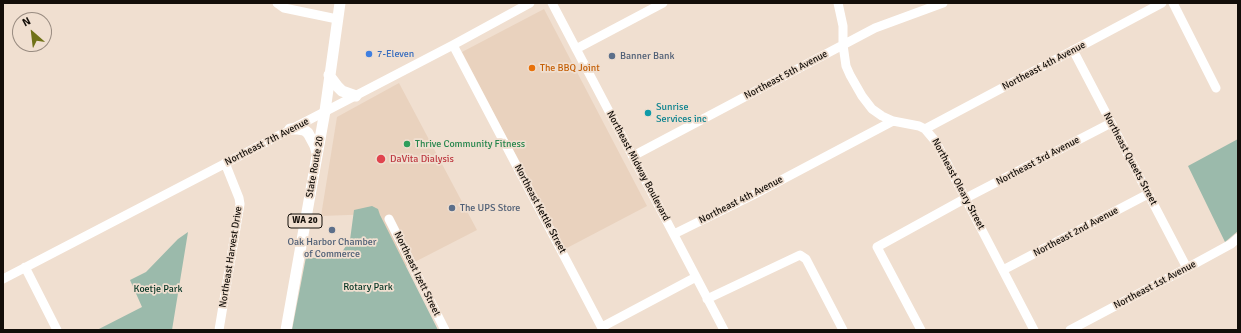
<!DOCTYPE html>
<html>
<head>
<meta charset="utf-8">
<style>
  body { margin:0 }
  #map { position:relative; width:1241px; height:333px; overflow:hidden; background:#f0dfd0; font-family:Signika,sans-serif }
  canvas { display:block }
  .frame { position:absolute; inset:0; border:4px solid #130e09; pointer-events:none }
  .north { position:absolute; left:12px; top:12px; width:40px; height:40px; box-sizing:border-box; background:#f0dfd0; border:1px solid #988b80; border-radius:50%; rotate:332deg; font-size:11px; font-weight:700; line-height:16px; text-align:center; color:#130e09 }
  .north::after { content:''; display:block; margin:auto; width:14px; height:18px; background:#707217; clip-path:polygon(50% 0,100% 100%,50% 72%,0 100%) }
</style>
</head>
<body>
<div id="map">
<canvas width="1241" height="333"></canvas>
<div class="frame"></div>
<div class="north">N</div>
</div>
<script>
const ctx = document.querySelector('canvas').getContext('2d');
ctx.lineJoin = 'round';
function fillPath(path, color) {
  ctx.fillStyle = color;
  ctx.fill(path, 'evenodd');
}
function shape(rows) {
  const path = new Path2D();
  for (const r of rows) {
    path.moveTo(r[0], r[1]);
    for (let i = 2; i < r.length; i += 2) path.lineTo(r[i], r[i + 1]);
  }
  return path;
}
function trace(path, color, width, dash) {
  ctx.strokeStyle = color;
  ctx.lineWidth = width;
  ctx.lineCap = dash ? 'butt' : 'round';
  ctx.setLineDash(dash || []);
  ctx.stroke(path);
}
function drawText(font, color, halo, rows, align = 'center') {
  ctx.font = font + ' Signika,sans-serif';
  ctx.lineWidth = 3.5;
  ctx.setLineDash([]);
  ctx.textBaseline = 'middle';
  ctx.strokeStyle = halo;
  ctx.fillStyle = color;
  for (const [text, x, y, turn = 0] of rows) {
    ctx.save();
    ctx.translate(x, y);
    ctx.rotate((+turn || 0) * Math.PI / 180);
    ctx.textAlign = isNaN(turn) ? turn : align;
    if (halo) ctx.strokeText(text, 0, 0);
    ctx.fillText(text, 0, 0);
    ctx.restore();
  }
}
fillPath(shape([
  [544,9,647,206,565,249,462,52],
  [399,83,477,230,403,268,375,214,321,216,337,117]
]), '#e9d2be');
fillPath(shape([
  [1238,139,1238,231,1225,242,1188,166],
  [372,206,378,209,380,215,438,330,292,330,306,257,325,259,342,252,350,240,354,210],
  [188,232,172,330,97,330,142,307,130,280,146,272,178,239]
]), '#9bbaab');
trace(shape([
  [277,3,284,8,337,19],
  [552,3,724,330],
  [838,3,843,26,843,45,846,66,850,75,862,96,872,109,882,116,893,121,919,126,925,129,936,142,1034,330],
  [1173,3,1216,88],
  [453,45,603,330],
  [576,49,663,3],
  [1073,50,1187,268],
  [925,129,1162,3],
  [633,156,875,28,943,3],
  [389,219,445,330],
  [674,234,753,195,893,121],
  [25,267,57,330],
  [1003,270,1148,194],
  [3,279,453,45,530,3],
  [707,299,800,255,806,259,843,330],
  [602,327,696,277],
  [219,330,240,204,239,198,225,163],
  [921,330,877,247,966,198,1111,123],
  [1070,330,1187,268,1231,244,1238,238]
]), '#fff', 9);
trace(shape([
  [329,75,338,87,342,91,356,96],
  [290,129,298,129,304,130,308,133,315,146,317,153],
  [286,330,325,111,340,3]
]), '#fff', 11);
for (const [x, y, r, color] of [
  [369,54,4,"#3f7fe0"],
  [612,56,4,"#5c6f8a"],
  [532,68,4,"#e8710a"],
  [648,113,4,"#0f9aa8"],
  [407,144,4,"#2e9e5b"],
  [381,159,5,"#e0444e"],
  [452,208,4,"#5c6f8a"],
  [332,230,4,"#5c6f8a"]
]) {
  const dot = new Path2D();
  dot.arc(x, y, r, 0, 2 * Math.PI);
  ctx.fillStyle = color;
  ctx.fill(dot);
  trace(dot, '#f0dfd0', 1.5);
}
for (const [x, y, w] of [
  [305,221,34]
]) {
  const box = new Path2D();
  box.roundRect(x - w / 2, y - 7, w, 14, 3);
  ctx.fillStyle = '#f0dfd0';
  ctx.fill(box);
  trace(box, '#130e09', 1);
}
drawText('bold 9px', '#130e09', null, [
  ["WA 20",305,221]
]);
drawText('10px', '#366cbe', '#f0dfd0', [
  ["7-Eleven",377,54]
], 'left');
drawText('10px', '#4e5e75', '#f0dfd0', [
  ["Banner Bank",620,56],
  ["The UPS Store",460,208],
  ["Oak Harbor Chamber",332,242,"center"],
  ["of Commerce",332,254,"center"]
], 'left');
drawText('10px', '#130e09', '#f0dfd0', [
  ["Northeast 4th Avenue",1044,66,-28],
  ["Northeast 5th Avenue",786,75,-28],
  ["Northeast 7th Avenue",267,142,-27],
  ["Northeast Queets Street",1130,159,62],
  ["Northeast 3rd Avenue",1038,161,-28],
  ["Northeast Midway Boulevard",638,166,62],
  ["State Route 20",315,167,-80],
  ["Northeast Oleary Street",958,184,62],
  ["Northeast 4th Avenue",741,200,-27],
  ["Northeast Kettle Street",540,209,62],
  ["Northeast 2nd Avenue",1076,232,-28],
  ["Northeast Harvest Drive",231,257,-81],
  ["Northeast Izett Street",417,274,64],
  ["Northeast 1st Avenue",1155,285,-28]
]);
drawText('10px', '#c56008', '#f0dfd0', [
  ["The BBQ Joint",540,68]
], 'left');
drawText('10px', '#0d838f', '#f0dfd0', [
  ["Sunrise",656,107],
  ["Services inc",656,119]
], 'left');
drawText('10px', '#27864d', '#f0dfd0', [
  ["Thrive Community Fitness",415,144]
], 'left');
drawText('10px', '#be3a42', '#f0dfd0', [
  ["DaVita Dialysis",390,159]
], 'left');
drawText('10px', '#053524', '#f0dfd0', [
  ["Rotary Park",368,287],
  ["Koetje Park",158,289]
]);
</script>
</body>
</html>
